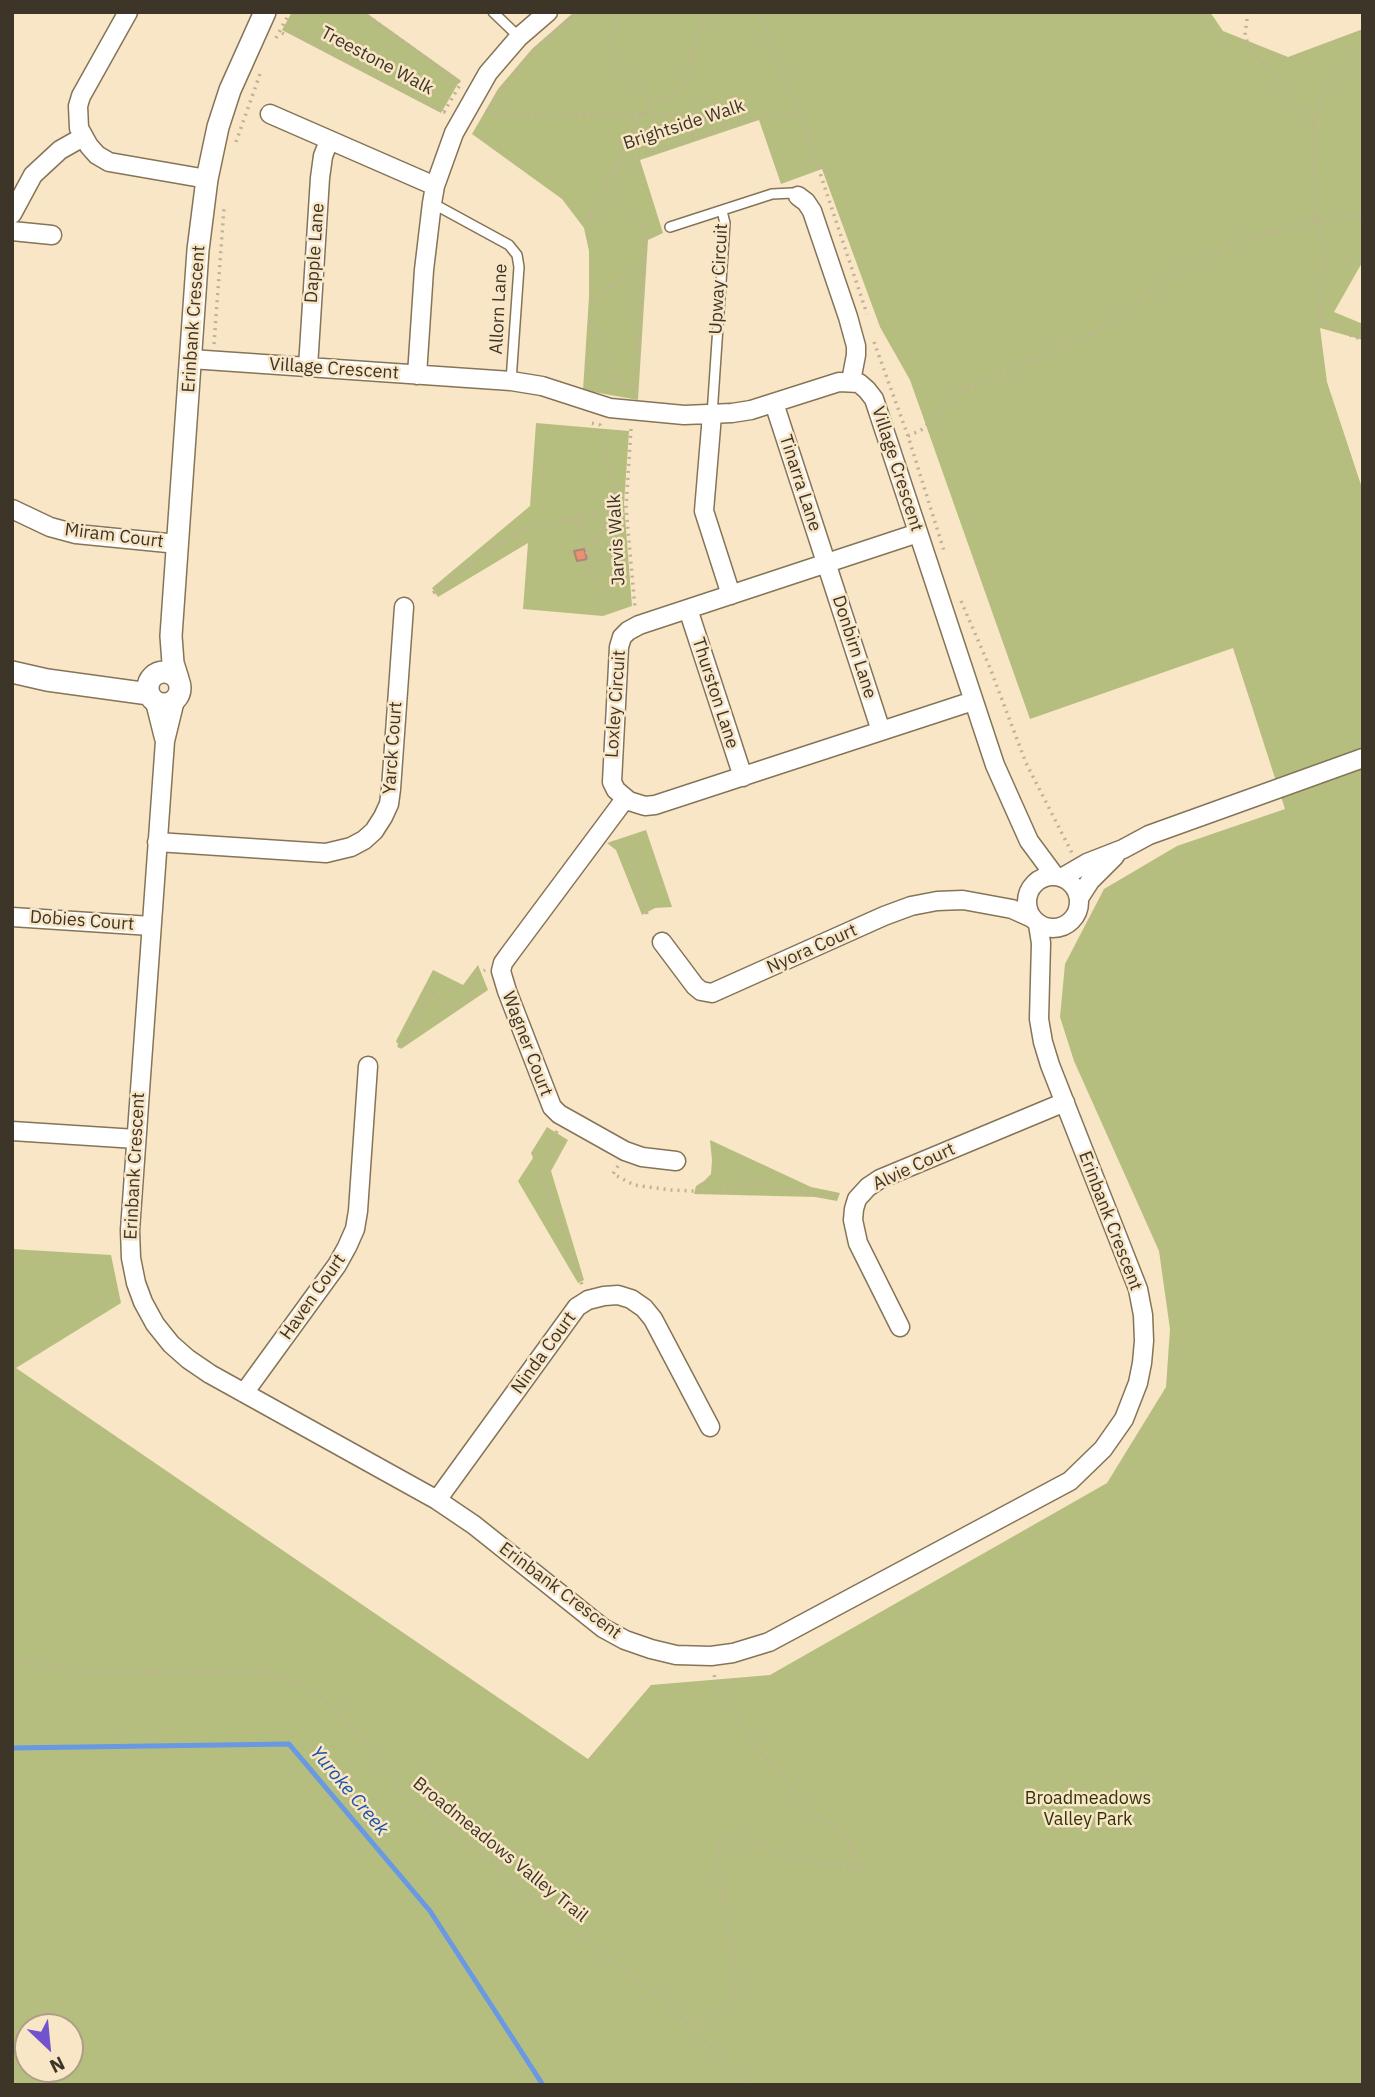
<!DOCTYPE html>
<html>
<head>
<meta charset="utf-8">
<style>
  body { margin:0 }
  #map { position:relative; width:1375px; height:2097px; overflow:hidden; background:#f9e6c6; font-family:"IBM Plex Sans",sans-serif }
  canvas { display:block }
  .frame { position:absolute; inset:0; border:14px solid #3c3528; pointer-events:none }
  .north { position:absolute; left:14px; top:2013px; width:70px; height:70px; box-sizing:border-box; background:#f9e6c6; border:2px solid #ad9f87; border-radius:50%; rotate:154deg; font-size:19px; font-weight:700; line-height:28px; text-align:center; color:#3c3528 }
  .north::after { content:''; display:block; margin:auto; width:24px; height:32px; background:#7253cd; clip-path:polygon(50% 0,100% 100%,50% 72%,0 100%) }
</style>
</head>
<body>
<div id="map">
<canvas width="1375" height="2097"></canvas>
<div class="frame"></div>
<div class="north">N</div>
</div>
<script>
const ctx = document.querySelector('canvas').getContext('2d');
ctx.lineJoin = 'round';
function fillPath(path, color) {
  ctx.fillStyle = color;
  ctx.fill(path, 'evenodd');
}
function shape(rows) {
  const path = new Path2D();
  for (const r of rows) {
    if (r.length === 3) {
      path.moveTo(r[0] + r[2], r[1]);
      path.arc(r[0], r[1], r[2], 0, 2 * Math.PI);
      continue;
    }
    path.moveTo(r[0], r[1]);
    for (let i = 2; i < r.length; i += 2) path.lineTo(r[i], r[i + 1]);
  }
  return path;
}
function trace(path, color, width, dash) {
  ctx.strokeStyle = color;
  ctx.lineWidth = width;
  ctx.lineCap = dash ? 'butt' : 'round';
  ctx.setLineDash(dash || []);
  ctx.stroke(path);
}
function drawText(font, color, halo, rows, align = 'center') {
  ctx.font = font + ' "IBM Plex Sans",sans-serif';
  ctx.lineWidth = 5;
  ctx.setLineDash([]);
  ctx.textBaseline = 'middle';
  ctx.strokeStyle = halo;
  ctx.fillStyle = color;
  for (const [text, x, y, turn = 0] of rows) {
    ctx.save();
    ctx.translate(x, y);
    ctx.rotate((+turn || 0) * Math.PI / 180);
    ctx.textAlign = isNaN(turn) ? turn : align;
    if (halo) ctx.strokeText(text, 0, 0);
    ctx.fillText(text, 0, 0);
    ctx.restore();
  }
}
fillPath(shape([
  [292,12,365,12,460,80,441,113,282,30],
  [574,12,1210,12,1223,31,1288,57,1363,29,1363,261,1334,312,1363,324,1363,340,1320,328,1327,382,1363,491,1363,2085,12,2085,12,1249,111,1255,121,1303,16,1368,588,1759,651,1685,770,1675,1107,1483,1166,1387,1170,1329,1159,1251,1074,1061,1060,1017,1065,964,1104,889,1177,846,1285,809,1233,648,1030,719,910,380,880,327,822,169,781,184,759,120,640,160,663,233,648,240,638,400,583,390,589,297,589,251,584,228,562,199,472,134,498,89,532,49],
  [28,2027,70,2027,70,2069,28,2069],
  [536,423,629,431,624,504,632,606,603,616,523,609,528,543,438,597,432,588,530,506],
  [646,830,672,907,655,908,642,915,616,850,607,843],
  [478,965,488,990,401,1049,396,1041,433,970,463,985],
  [547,1127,568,1140,551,1171,584,1280,578,1283,518,1181,533,1158,531,1153],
  [710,1140,811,1187,840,1193,837,1201,815,1197,694,1194,696,1186,704,1181,711,1174,712,1160]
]), '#b6be7f');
trace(shape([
  [12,1748,289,1744,430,1911,543,2085]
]), '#6899e2', 5);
const building = shape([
  [584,549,587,559,577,561,574,551,584,549]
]);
fillPath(building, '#ed9070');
trace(building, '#aa877b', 2);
const service = shape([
  [493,12,519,37],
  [432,203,509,245,517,255,519,267,511,381],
  [670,227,772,194,792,193,798,196],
  [712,415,725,223,722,211]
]);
const minor = shape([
  [128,12,81,96,78,106,79,128,89,146,97,155,109,162,207,179],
  [270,114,435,186],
  [798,196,806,202,812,211,848,317,856,346,856,355,851,381],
  [12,214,33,175,60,150,83,137],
  [12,231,52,235],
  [191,359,511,381,542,386,610,408,684,415,732,413,751,410,839,382,859,383,867,390,874,399,995,765,1029,841,1055,876],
  [308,367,320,178,323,156,329,141],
  [417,375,424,270,432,203,435,186,454,133,488,73,519,37,548,12],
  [774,403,881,731],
  [712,415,704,511,731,595],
  [12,509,50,527,76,534,178,544],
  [918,533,639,625,628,631,622,637,619,647,612,782,616,790,629,801,645,806,655,805,973,701],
  [688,609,743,777],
  [175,700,165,741,130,1230,131,1258,136,1283,143,1302,155,1324,171,1344,188,1359,210,1374,437,1500,474,1525,603,1628,625,1640,651,1649,676,1655,711,1656,733,1653,769,1642,1070,1481,1103,1449,1124,1419,1138,1383,1142,1363,1144,1341,1143,1315,1138,1289,1050,1065,1043,1042,1039,1019,1041,943,1038,924],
  [155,702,164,738],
  [625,799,511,952,503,963,501,971,507,991,552,1107,559,1114,625,1151,642,1157,676,1161],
  [157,842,326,853,351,847,364,840,374,831,383,817,389,804,391,789,404,607],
  [1053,902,26],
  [1063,877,1087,863,1123,849,1149,835,1363,758],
  [1079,898,1090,881,1115,856],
  [12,917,151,926],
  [662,942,695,986,701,991,712,993,884,916,911,906,937,901,963,900,1012,909,1032,918],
  [12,1131,136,1139],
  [900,1327,858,1243,853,1220,854,1209,857,1199,868,1187,880,1179,1065,1102],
  [244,1393,337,1265,347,1247,355,1229,358,1211,368,1066],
  [437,1500,577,1307,588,1300,604,1296,618,1295,631,1299,644,1308,653,1319,710,1427]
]);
const tertiary = shape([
  [164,688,16],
  [12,672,47,680,149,694],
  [178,679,173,663,171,636,198,250,207,179,218,127,230,90,265,12]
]);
trace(service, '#857457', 12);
trace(minor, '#857457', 21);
trace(tertiary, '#857457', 24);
trace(shape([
  [306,12,292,32,444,112,461,83,362,12],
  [616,12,612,52,652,99,663,100,671,97,688,76,691,67,689,58,707,12],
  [757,12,763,22,778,68,786,79,820,173,867,314],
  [1248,12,1245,35,1250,50,1314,123],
  [282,33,288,36],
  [276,38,290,12],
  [1363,51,1340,69,1333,78,1323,95,1314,123,1315,211,1316,221,1324,243,1320,319,1334,323,1353,337,1363,339],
  [369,58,371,53],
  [486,110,497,115,677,114,695,137],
  [488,111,521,65,535,49,578,12],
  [236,142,260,74],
  [617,164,637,121,649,107,652,99],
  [586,224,604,188],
  [592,300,643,263],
  [590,322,625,386],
  [874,342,908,436,945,554],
  [214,344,224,208],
  [588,369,635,391,645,232,641,222,635,215,604,188,617,164,756,117,798,116],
  [631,429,626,507,635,608],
  [908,436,921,430,964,390,1085,337,1118,317,1166,278,1230,243,1316,221,1355,216,1363,218],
  [577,518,595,581,618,613],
  [588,555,618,508,600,425,591,423,592,419],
  [433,593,501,543,526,529,626,507],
  [961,601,990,668,1026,763,1072,853],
  [612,842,629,849,647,914],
  [398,1047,403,1043,431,990,450,1009,469,997,478,974,485,970],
  [557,1131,542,1169,543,1178,582,1285],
  [618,1166,613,1174,634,1185,671,1190,716,1192,757,1181,767,1187,840,1197],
  [12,1660,77,1670,259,1672,299,1683,340,1713,405,1793,670,2006,750,2085],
  [691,2026,725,2008,737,1987,719,1866,718,1843,732,1836,801,1860,861,1868,848,1837,815,1813,768,1762,715,1682,714,1672]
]), '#c0b196', 3.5, [2, 5]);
trace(service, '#fff', 9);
trace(minor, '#fff', 18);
trace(tertiary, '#fff', 21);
drawText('18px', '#3c3528', '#f9e6c6', [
  ["Treestone Walk",377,61,28],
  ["Brightside Walk",684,125,-18],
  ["Dapple Lane",315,253,-86],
  ["Upway Circuit",719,279,-87],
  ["Allorn Lane",499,309,-87],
  ["Erinbank Crescent",194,319,-86],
  ["Village Crescent",334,369,4],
  ["Village Crescent",897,469,72],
  ["Tinarra Lane",800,483,72],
  ["Miram Court",114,536,7],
  ["Jarvis Walk",617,540,-93],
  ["Donbirn Lane",854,647,72],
  ["Thurston Lane",715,693,72],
  ["Loxley Circuit",616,704,-86],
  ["Yarck Court",393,748,-86],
  ["Dobies Court",82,921,4],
  ["Nyora Court",812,949,-24],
  ["Wagner Court",527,1044,69],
  ["Erinbank Crescent",135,1166,-87],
  ["Alvie Court",914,1167,-25],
  ["Erinbank Crescent",1110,1221,69],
  ["Haven Court",313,1297,-55],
  ["Ninda Court",544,1353,-54],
  ["Erinbank Crescent",560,1591,37],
  ["Broadmeadows Valley Trail",500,1850,39]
]);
drawText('18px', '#30340a', '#f9e6c6', [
  ["Broadmeadows",1088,1799],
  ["Valley Park",1088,1820]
]);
drawText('italic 19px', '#1653aa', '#f9e6c6', [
  ["Yuroke Creek",349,1791,50]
]);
</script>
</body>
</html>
